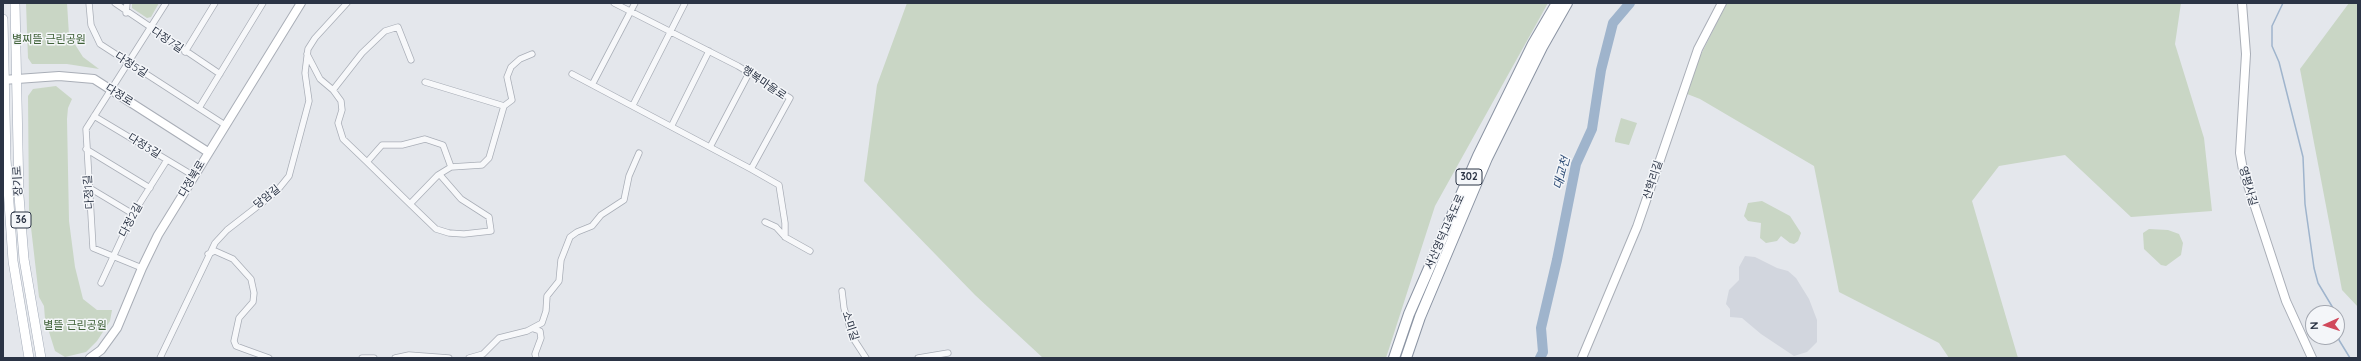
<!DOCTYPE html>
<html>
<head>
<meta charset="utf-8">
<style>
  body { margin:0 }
  #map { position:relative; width:2361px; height:361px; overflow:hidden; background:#e4e7ec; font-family:Quicksand,sans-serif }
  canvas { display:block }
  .frame { position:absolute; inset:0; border:4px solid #2b3445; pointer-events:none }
  .north { position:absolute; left:2305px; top:305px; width:40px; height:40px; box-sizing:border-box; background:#f4f6f9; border:1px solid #a4a8b1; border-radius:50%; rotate:267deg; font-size:11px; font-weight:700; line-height:16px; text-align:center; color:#2b3445 }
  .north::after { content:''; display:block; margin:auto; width:14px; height:18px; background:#d1495b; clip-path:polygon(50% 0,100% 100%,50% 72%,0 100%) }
</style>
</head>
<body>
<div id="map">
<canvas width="2361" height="361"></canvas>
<div class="frame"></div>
<div class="north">N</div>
</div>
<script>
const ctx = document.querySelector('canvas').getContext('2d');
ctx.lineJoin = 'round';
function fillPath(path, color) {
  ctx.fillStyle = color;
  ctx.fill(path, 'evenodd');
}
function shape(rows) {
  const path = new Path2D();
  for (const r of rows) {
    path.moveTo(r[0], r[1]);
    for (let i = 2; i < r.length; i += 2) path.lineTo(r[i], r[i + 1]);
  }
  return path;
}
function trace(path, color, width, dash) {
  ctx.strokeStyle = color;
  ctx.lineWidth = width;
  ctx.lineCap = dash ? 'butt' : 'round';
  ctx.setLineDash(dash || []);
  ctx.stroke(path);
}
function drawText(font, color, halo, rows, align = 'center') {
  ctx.font = font + ' Quicksand,"Noto Sans KR",sans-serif';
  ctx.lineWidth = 3;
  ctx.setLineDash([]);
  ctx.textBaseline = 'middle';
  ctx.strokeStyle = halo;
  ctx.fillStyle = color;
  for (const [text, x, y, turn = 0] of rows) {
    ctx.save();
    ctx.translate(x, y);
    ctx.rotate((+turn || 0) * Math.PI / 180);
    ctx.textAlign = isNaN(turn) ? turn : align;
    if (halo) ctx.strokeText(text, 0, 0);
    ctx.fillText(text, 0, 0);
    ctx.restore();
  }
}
fillPath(shape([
  [1745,256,1755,257,1777,268,1788,271,1796,278,1809,299,1817,320,1817,342,1807,352,1794,356,1761,334,1742,318,1730,317,1730,309,1726,304,1729,290,1739,280,1739,267]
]), '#d2d6de');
fillPath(shape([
  [26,3,67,3,69,35,83,57,99,69,67,64,32,64,28,58],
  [132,3,159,3,151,17,147,18,132,8],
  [907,3,1548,3,1435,206,1386,358,1043,358,975,295,864,181,877,85],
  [1727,3,2181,3,2175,44,2204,138,2212,211,2131,217,2065,155,1999,166,1972,201,2018,358,1949,358,1939,343,1839,292,1814,166,1700,99,1682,92],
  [2349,3,2358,3,2358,307,2342,290,2300,69],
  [56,86,72,99,68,108,67,119,69,221,75,267,83,299,97,310,112,310,110,321,97,341,86,352,65,357,55,351,45,319,44,306,39,297,29,210,28,96,33,89],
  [1621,118,1637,123,1629,145,1615,142,1615,139],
  [1762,201,1790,216,1801,233,1798,241,1794,244,1790,243,1781,236,1777,241,1766,243,1760,238,1761,223,1748,221,1744,216,1748,203],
  [2149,229,2168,230,2179,234,2183,243,2181,255,2166,266,2161,265,2144,249,2143,233]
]), '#c9d6c5');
trace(shape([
  [2283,3,2272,26,2272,46,2279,62,2303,157,2305,204,2314,268,2318,283,2336,313],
  [2337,315,2340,323,2339,340,2350,358]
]), '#9fb4cc', 1.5);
trace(shape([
  [1540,358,1543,352,1541,328,1557,260,1576,164,1592,129,1601,70,1613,23,1630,3]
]), '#9fb4cc', 10);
const street = shape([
  [89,3,91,25,100,44,225,125],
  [115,3,220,74],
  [614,3,738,66,790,98,751,169,779,185,785,223,785,237],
  [126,13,127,3],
  [185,52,215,3],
  [307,54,320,79,333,90],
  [572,74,751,169],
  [425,82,504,106,512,100,507,77,511,67,520,59,532,54],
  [593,83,635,3],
  [633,105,685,3],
  [199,108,263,3],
  [94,116,194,176],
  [672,125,709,51],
  [710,147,749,73],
  [86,149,150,188],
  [367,162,343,139,338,123,342,110,341,101,333,90,362,53,385,31,398,27,411,60],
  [438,175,451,167],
  [88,187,133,214],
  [410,204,438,175,441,176,461,199,489,217,491,231,464,234,449,233,436,229,410,204,367,162,382,145,402,145,425,139,443,145,451,167,482,165,489,158,504,106],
  [765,222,776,227,785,237,810,251],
  [208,254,215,251,233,259,251,279,254,293,253,302,239,318,234,341,236,346,244,349,269,358],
  [142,268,93,248,86,129,166,3],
  [101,283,133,214,167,160],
  [842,291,844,308,853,338,866,358],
  [534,329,540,331,541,338,535,354,536,358],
  [160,358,215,243,227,230,276,192,289,176,309,101,305,73,308,49,315,38,347,3],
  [362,358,374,358],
  [395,358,409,355,449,358],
  [469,358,483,354,499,338,527,331,542,323,546,311,547,296,559,281,561,260,570,237,577,232,592,226,601,215,624,200,629,176,639,153],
  [918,358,948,353]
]);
const secondary = shape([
  [2242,3,2246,54,2240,153,2243,170,2286,301,2312,358],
  [3,80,59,76,94,79,208,152],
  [90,358,101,350,117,328,142,268,158,235,301,3],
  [1582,358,1637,227,1698,49,1722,3]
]);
const primary = shape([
  [15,3,19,196,24,259,41,358],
  [3,19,6,159,13,261,29,358]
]);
const highway = shape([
  [1394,358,1409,314,1478,156,1533,44,1557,3],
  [1406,358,1420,317,1487,158,1542,47,1567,3]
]);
trace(street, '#a9aeb7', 7);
trace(secondary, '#a9aeb7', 10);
trace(primary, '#a3abb8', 10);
trace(highway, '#8b94a3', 12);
trace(street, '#f7f8fa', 5.5);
trace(secondary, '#fff', 8);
trace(primary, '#fff', 9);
trace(highway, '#fff', 10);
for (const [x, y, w] of [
  [1469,177,26],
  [21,220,20]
]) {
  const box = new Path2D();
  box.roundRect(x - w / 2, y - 8, w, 16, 3);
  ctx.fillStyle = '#f4f6f9';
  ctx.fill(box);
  trace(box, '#2b3445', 1);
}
drawText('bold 10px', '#2b3445', null, [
  ["302",1469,177],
  ["36",21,220]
]);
drawText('11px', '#3f6138', '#f4f6f9', [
  ["별찌뜰 근린공원",49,40],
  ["별뜰 근린공원",75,326]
]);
drawText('11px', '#2b3445', '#f4f6f9', [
  ["다정7길",167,40,34],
  ["다정5길",131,65,33],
  ["행복마을로",764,83,34],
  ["다정로",119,95,32],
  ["다정3길",144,146,32],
  ["다정북로",192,179,-59],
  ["산학리길",1653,180,-72],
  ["장기로",18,181,-93],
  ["영평사길",2248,186,74],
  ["다정1길",89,192,-94],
  ["당암길",267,197,-39],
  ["다정2길",131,220,-62],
  ["서산영덕고속도로",1445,232,-66],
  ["소미길",850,326,72]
]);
drawText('italic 12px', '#34527a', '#f4f6f9', [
  ["대교천",1562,173,-75]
]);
</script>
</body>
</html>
